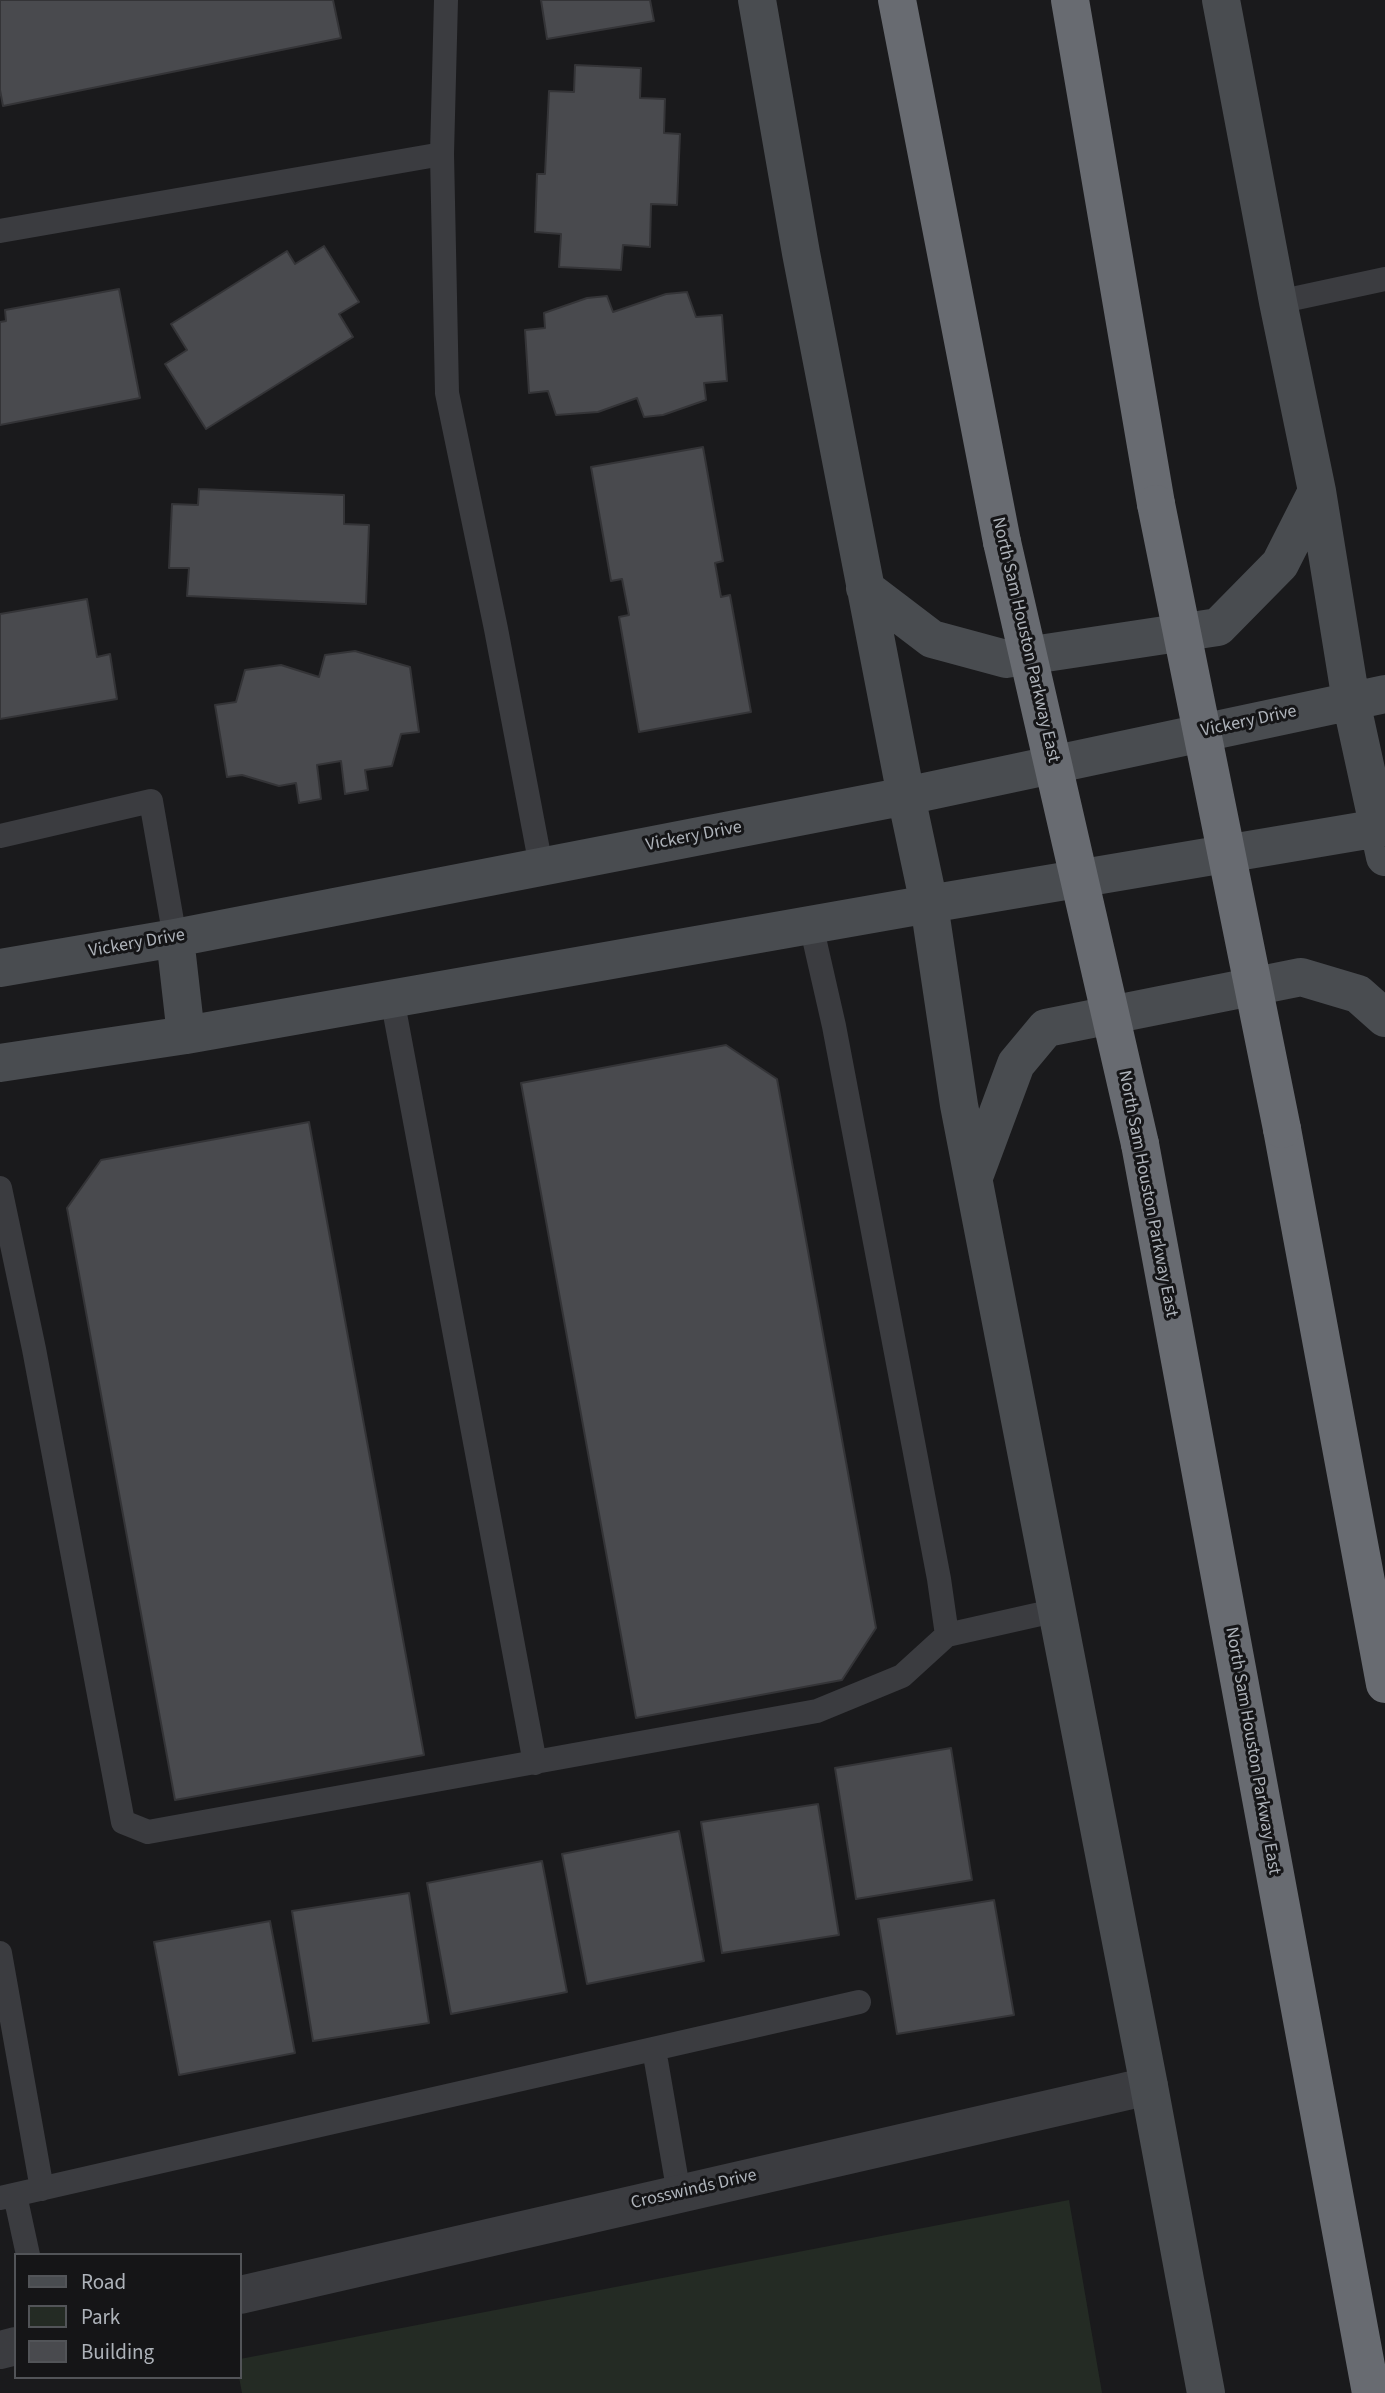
<!DOCTYPE html>
<html>
<head>
<meta charset="utf-8">
<style>
  body { margin:0 }
  #map { position:relative; width:1385px; height:2393px; overflow:hidden; background:#1a1a1c; font-family:"Source Sans 3",sans-serif }
  canvas { display:block }
  .legend { position:absolute; left:14px; top:2253px; width:228px; height:126px; box-sizing:border-box; background:#151517; border:2px solid #525458; margin:0; padding:9px 12px; list-style:none; font-size:21px; color:#aeb3ba }
  .legend li { display:flex; align-items:center; gap:14px; height:35px }
  .legend b { width:35px; border:2px solid #525458 }
</style>
</head>
<body>
<div id="map">
<canvas width="1385" height="2393"></canvas>
<ul class="legend">
<li><b style="height:9px;background:#494c50"></b>Road</li>
<li><b style="height:19px;background:#242b24"></b>Park</li>
<li><b style="height:19px;background:#494a4e"></b>Building</li>
</ul>
</div>
<script>
const ctx = document.querySelector('canvas').getContext('2d');
ctx.lineJoin = 'round';
function fillPath(path, color) {
  ctx.fillStyle = color;
  ctx.fill(path, 'evenodd');
}
function shape(rows) {
  const path = new Path2D();
  for (const r of rows) {
    path.moveTo(r[0], r[1]);
    for (let i = 2; i < r.length; i += 2) path.lineTo(r[i], r[i + 1]);
  }
  return path;
}
function trace(path, color, width, dash) {
  ctx.strokeStyle = color;
  ctx.lineWidth = width;
  ctx.lineCap = dash ? 'butt' : 'round';
  ctx.setLineDash(dash || []);
  ctx.stroke(path);
}
function drawText(font, color, halo, rows, align = 'center') {
  ctx.font = font + ' "Source Sans 3",sans-serif';
  ctx.lineWidth = 6;
  ctx.setLineDash([]);
  ctx.textBaseline = 'middle';
  ctx.strokeStyle = halo;
  ctx.fillStyle = color;
  for (const [text, x, y, turn = 0] of rows) {
    ctx.save();
    ctx.translate(x, y);
    ctx.rotate((+turn || 0) * Math.PI / 180);
    ctx.textAlign = isNaN(turn) ? turn : align;
    if (halo) ctx.strokeText(text, 0, 0);
    ctx.fillText(text, 0, 0);
    ctx.restore();
  }
}
fillPath(shape([
  [1069,2200,1102,2393,242,2393,239,2377,240,2359]
]), '#242b24');
const building = shape([
  [0,0,333,0,341,38,3,106,0,90,0,0],
  [541,0,650,0,654,21,547,39,541,0],
  [575,65,641,68,640,98,665,99,664,133,680,134,677,205,651,204,650,247,623,245,621,270,559,267,561,234,535,232,537,174,545,174,549,91,574,92,575,65],
  [324,246,359,302,339,314,353,337,206,429,165,364,187,350,171,324,287,251,295,264,324,246],
  [119,289,140,398,0,425,0,322,6,321,5,310,119,289],
  [687,292,696,317,722,315,727,381,704,383,706,400,663,415,644,417,637,398,598,412,556,415,548,391,529,393,525,330,545,328,544,313,587,298,607,296,613,312,666,294,687,292],
  [703,447,723,561,715,563,721,597,730,595,751,712,639,732,619,617,629,615,622,579,611,581,591,467,703,447],
  [199,489,344,495,344,524,369,525,366,604,187,596,189,568,169,568,172,504,198,505,199,489],
  [87,599,97,657,110,654,117,699,0,719,0,614,87,599],
  [355,651,410,667,419,732,401,734,392,766,365,770,368,790,345,794,341,761,317,765,321,799,299,803,296,783,279,786,242,775,227,777,215,705,236,702,245,670,281,665,319,677,325,655,355,651],
  [726,1045,777,1079,876,1628,842,1680,636,1718,521,1083,726,1045],
  [309,1122,424,1755,175,1800,67,1208,101,1160,309,1122],
  [951,1748,972,1880,856,1899,835,1768,951,1748],
  [818,1804,839,1935,722,1953,701,1822,818,1804],
  [679,1831,704,1961,587,1984,562,1854,679,1831],
  [542,1861,567,1992,451,2014,427,1883,542,1861],
  [409,1893,429,2023,313,2041,292,1911,409,1893],
  [994,1900,1014,2015,897,2034,878,1919,994,1900],
  [270,1921,295,2053,179,2075,154,1942,270,1921]
]);
fillPath(building, '#494a4e');
trace(building, '#343437', 2);
trace(shape([
  [442,154,447,393,496,629,541,866],
  [0,231,442,154,446,0],
  [1278,302,1385,279],
  [0,836,151,801,175,938],
  [811,925,834,1026,939,1579,947,1635],
  [392,998,535,1763],
  [0,1188,34,1349,123,1822,148,1832,817,1711,902,1676,947,1635,1058,1610],
  [0,1953,42,2189],
  [654,2049,679,2194],
  [15,2195,28,2255],
  [0,2198,859,2002]
]), '#3b3c40', 24);
trace(shape([
  [240,2295,1149,2086],
  [0,2350,16,2346]
]), '#3b3c40', 38);
trace(shape([
  [757,0,801,253,906,796,929,904,959,1105,1149,2086,1206,2393],
  [1221,0,1278,302,1317,491,1351,701,1385,857],
  [865,588,932,639,1006,659,1218,627,1280,564,1317,491],
  [175,938,186,1035],
  [0,968,175,938,906,796,1385,694],
  [0,1063,186,1035,929,904,1385,827],
  [974,1177,1016,1064,1046,1028,1301,977,1358,994,1385,1018]
]), '#494c50', 38);
trace(shape([
  [897,0,1002,542],
  [1070,0,1156,504],
  [1282,1129,1385,1684],
  [1140,1144,1371,2393]
]), '#686b71', 38);
trace(shape([
  [1156,504,1282,1129],
  [1002,542,1140,1144]
]), '#686b71', 38);
drawText('18px', '#aeb3ba', '#151517', [
  ["North Sam Houston Parkway East",1025,640,77],
  ["Vickery Drive",1249,722,-12],
  ["Vickery Drive",694,837,-11],
  ["Vickery Drive",137,944,-10],
  ["North Sam Houston Parkway East",1147,1194,79],
  ["North Sam Houston Parkway East",1252,1751,80],
  ["Crosswinds Drive",694,2190,-13]
]);
</script>
</body>
</html>
